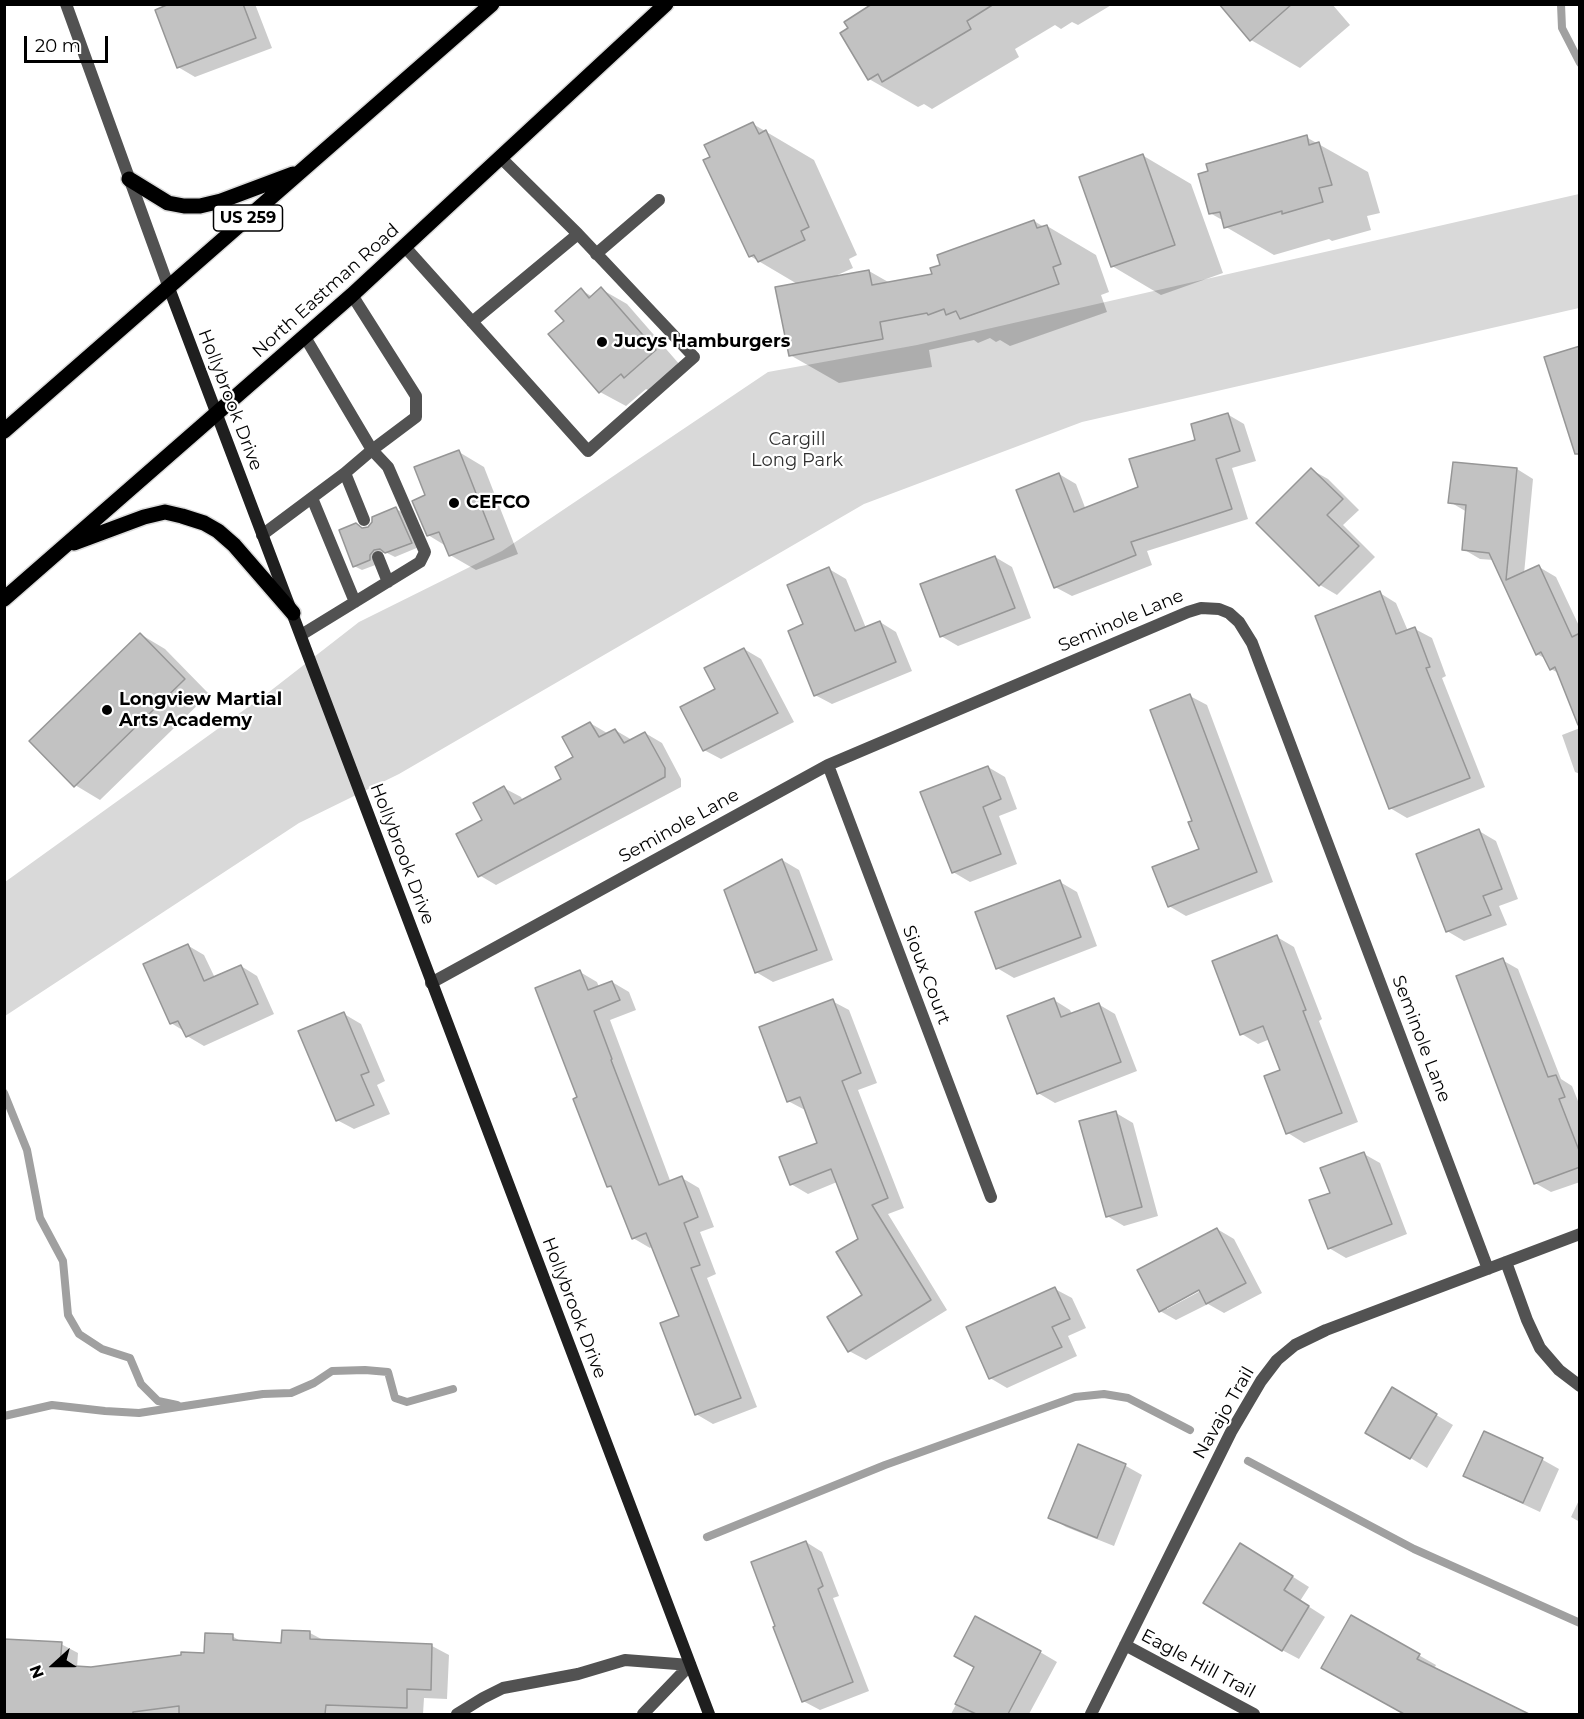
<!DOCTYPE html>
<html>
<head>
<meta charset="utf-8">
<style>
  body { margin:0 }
  #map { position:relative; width:1584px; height:1719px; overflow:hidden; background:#fff; font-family:Montserrat,sans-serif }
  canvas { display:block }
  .frame { position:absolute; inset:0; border:6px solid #000; pointer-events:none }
  .north { position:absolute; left:24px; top:1635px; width:60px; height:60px; -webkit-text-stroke:4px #fff; paint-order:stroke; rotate:249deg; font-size:16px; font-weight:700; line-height:24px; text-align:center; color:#000 }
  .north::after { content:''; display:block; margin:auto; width:21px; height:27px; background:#000; clip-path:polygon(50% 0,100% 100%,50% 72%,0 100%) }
  .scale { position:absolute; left:24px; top:36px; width:84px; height:27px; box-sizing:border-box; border:3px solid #000; border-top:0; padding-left:8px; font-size:18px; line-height:21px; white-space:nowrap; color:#000; -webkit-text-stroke:4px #fff; paint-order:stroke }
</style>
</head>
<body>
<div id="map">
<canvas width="1584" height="1719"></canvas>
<div class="frame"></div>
<div class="north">N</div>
<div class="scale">20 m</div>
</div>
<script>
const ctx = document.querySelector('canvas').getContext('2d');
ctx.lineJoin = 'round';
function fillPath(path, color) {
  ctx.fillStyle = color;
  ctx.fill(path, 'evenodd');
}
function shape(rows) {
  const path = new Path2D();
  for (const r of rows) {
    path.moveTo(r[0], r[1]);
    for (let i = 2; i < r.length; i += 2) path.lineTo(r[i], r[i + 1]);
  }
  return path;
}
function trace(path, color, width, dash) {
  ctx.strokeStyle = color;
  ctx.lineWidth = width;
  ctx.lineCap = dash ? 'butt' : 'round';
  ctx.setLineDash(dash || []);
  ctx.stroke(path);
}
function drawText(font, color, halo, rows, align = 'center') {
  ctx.font = font + ' Montserrat,sans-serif';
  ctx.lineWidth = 4.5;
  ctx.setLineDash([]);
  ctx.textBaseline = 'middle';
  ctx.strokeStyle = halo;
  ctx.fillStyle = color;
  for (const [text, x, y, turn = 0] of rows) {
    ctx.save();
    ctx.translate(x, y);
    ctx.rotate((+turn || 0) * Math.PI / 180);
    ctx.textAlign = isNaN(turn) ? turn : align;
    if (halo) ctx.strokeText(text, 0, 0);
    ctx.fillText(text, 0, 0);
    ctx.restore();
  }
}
fillPath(shape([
  [1579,194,1579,308,1082,422,864,504,399,774,299,823,5,1016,5,882,269,692,359,622,502,551,768,372,917,345]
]), '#d9d9d9');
fillPath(shape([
  [173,4,255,4,272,48,195,77,178,67],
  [875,4,1113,4,1078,25,1072,22,1061,29,1055,25,1015,49,1019,57,932,109,924,104,918,107,869,79],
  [1221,4,1332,4,1350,25,1300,68,1251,40],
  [753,124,814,160,857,255,849,259,853,268,833,277,869,271,890,283,934,275,1034,221,1044,227,1047,226,1096,255,1109,292,1101,295,1107,312,1010,346,1000,340,996,342,990,338,978,343,974,340,929,350,932,367,839,383,790,355,799,285,750,256,712,158],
  [1306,137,1368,172,1380,213,1367,216,1371,230,1332,241,1329,239,1274,255,1226,227,1224,221,1210,213],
  [1142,155,1191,184,1223,273,1161,295,1112,266],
  [601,289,627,304,680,365,650,391,646,389,626,406,600,392,566,321,581,290,593,297],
  [1227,414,1244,424,1256,461,1232,468,1248,519,1147,551,1152,565,1072,596,1055,587,1059,474,1076,484,1086,510,1140,488],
  [459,452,484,467,518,554,476,570,450,555,446,546,428,535,427,496],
  [1517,469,1533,479,1524,574,1539,567,1556,577,1580,628,1580,725,1560,674,1551,669,1546,659,1537,654,1494,560,1480,559,1463,549,1467,512,1450,502],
  [1312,470,1328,479,1359,510,1343,525,1375,557,1337,595,1320,585,1258,523],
  [396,509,404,513,419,547,395,557,387,553,383,553,377,560,378,564,362,570,354,566,363,529,367,529],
  [995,557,1012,567,1031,618,958,646,941,636],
  [829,569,846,579,866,628,880,622,896,632,912,671,832,704,815,695,805,625],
  [1380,593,1396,603,1408,631,1415,629,1432,638,1446,676,1442,678,1485,787,1407,818,1390,808],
  [140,634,165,649,209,694,100,800,75,785],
  [744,649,761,659,794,722,721,759,704,750,717,689],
  [1190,696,1207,705,1273,882,1186,916,1169,906,1201,850,1194,822],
  [590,723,607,733,615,730,632,740,645,733,662,743,681,779,681,787,496,885,479,875,485,821,504,788,521,797,523,801,563,779],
  [1580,728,1580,774,1575,772,1562,735],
  [988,767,1005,777,1017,809,999,816,1017,864,970,882,953,872],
  [1479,831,1496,841,1518,899,1499,906,1507,925,1464,941,1447,931],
  [782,860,799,870,833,960,773,982,756,972],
  [1060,882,1077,892,1097,946,1014,978,997,968],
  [1277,937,1294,947,1322,1019,1319,1021,1358,1122,1304,1143,1288,1133,1282,1071,1270,1039,1258,1044,1242,1034],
  [187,945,204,955,215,978,241,966,257,976,274,1014,204,1046,187,1036,184,1031,171,1023],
  [1502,960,1518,969,1561,1079,1572,1086,1580,1106,1580,1182,1551,1192,1535,1183],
  [580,972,597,982,599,987,612,982,629,992,636,1010,610,1020,671,1183,682,1178,699,1188,714,1227,700,1232,716,1274,707,1278,757,1407,713,1424,696,1414,681,1316,653,1246,650,1248,633,1238,614,1189,608,1186,579,1098],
  [1054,1000,1070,1010,1072,1014,1098,1004,1115,1014,1137,1071,1055,1103,1038,1093],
  [832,1001,849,1010,877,1083,858,1090,904,1208,888,1214,947,1310,866,1360,849,1351,864,1296,859,1240,837,1182,808,1194,791,1184,819,1144,805,1110,788,1101],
  [344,1014,361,1024,385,1081,377,1085,390,1114,354,1129,337,1120],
  [1116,1113,1133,1123,1158,1216,1124,1226,1107,1216],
  [1364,1154,1380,1163,1407,1234,1346,1258,1329,1248,1332,1193],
  [1217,1229,1234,1239,1262,1293,1224,1313,1208,1304,1176,1320,1160,1311],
  [1205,1285,1206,1288,1167,1309,1167,1306],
  [1055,1289,1072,1298,1086,1328,1068,1336,1077,1356,1007,1388,990,1378],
  [1393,1389,1453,1425,1427,1468,1368,1432],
  [1484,1433,1543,1460,1559,1469,1540,1512,1482,1485,1465,1475],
  [1079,1446,1126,1466,1142,1475,1114,1546,1066,1527,1050,1517],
  [1580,1498,1580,1522,1571,1517],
  [806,1542,822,1552,839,1596,833,1598,869,1691,820,1710,803,1701],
  [1257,1554,1309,1587,1300,1601,1325,1617,1299,1659,1282,1650],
  [1352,1617,1436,1665,1434,1669,1526,1714,1406,1714,1323,1667],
  [310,1633,325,1641,432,1646,449,1655,447,1699,424,1698,423,1714,4,1714,4,1652,61,1644,78,1653,77,1668,91,1668,206,1655,232,1636,242,1642,283,1644],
  [1040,1652,1057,1662,1029,1714,951,1714,976,1667]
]), '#0003');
trace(shape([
  [1561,4,1562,28,1580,63],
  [4,1093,27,1150,40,1218,63,1261,68,1315,79,1334,102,1349,130,1358,141,1384,158,1401,177,1405],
  [4,1416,52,1405,105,1411,139,1413,263,1394,291,1393,314,1383,332,1371,365,1370,388,1372,395,1398,407,1402,453,1389],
  [1248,1461,1414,1549,1580,1623],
  [707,1537,885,1465,1075,1397,1104,1394,1128,1398,1190,1430]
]), '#a0a0a0', 8);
const building = shape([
  [169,4,243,4,256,38,177,68,155,10,169,4],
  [872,4,994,4,967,21,971,29,882,82,878,74,868,80,840,33,848,28,844,22,872,4],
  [1219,4,1292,4,1250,41,1219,4],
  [753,122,759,134,766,130,809,227,801,231,805,240,758,262,754,255,749,257,703,160,710,157,704,145,753,122],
  [1307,135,1309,145,1319,142,1332,185,1319,188,1323,202,1282,214,1282,211,1224,228,1220,212,1209,214,1198,174,1208,171,1206,164,1307,135],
  [1143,154,1175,245,1111,267,1079,177,1143,154],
  [1034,220,1037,228,1047,225,1061,264,1053,267,1059,284,960,319,956,311,946,315,944,309,928,315,927,313,880,322,883,339,789,356,775,287,869,270,872,285,932,274,930,268,940,265,937,255,1034,220],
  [601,287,656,350,624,378,621,374,599,393,548,334,564,321,555,311,581,288,589,298,601,287],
  [1580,346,1580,454,1575,454,1544,357,1580,346],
  [1228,413,1240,451,1216,459,1232,509,1131,542,1136,555,1054,588,1016,490,1059,473,1074,512,1138,487,1129,459,1195,440,1191,424,1228,413],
  [459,450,494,539,449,556,439,532,427,536,412,501,425,495,414,467,459,450],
  [1453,462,1517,468,1506,580,1539,565,1572,637,1580,633,1580,724,1578,725,1555,667,1550,670,1541,652,1536,655,1489,553,1462,550,1466,505,1448,503,1453,462],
  [1311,468,1343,499,1327,515,1359,546,1319,586,1256,523,1311,468],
  [396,507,412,543,385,553,380,549,374,550,370,555,370,560,353,567,339,530,356,523,362,528,368,527,372,522,372,517,396,507],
  [995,556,1015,608,940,637,920,584,995,556],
  [829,567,855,631,880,621,896,662,814,696,788,631,803,624,787,585,829,567],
  [1380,591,1396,634,1415,627,1430,667,1426,668,1470,778,1389,809,1315,616,1380,591],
  [140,633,185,679,74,787,29,741,140,633],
  [744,648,778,713,703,751,680,707,715,689,704,668,744,648],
  [1190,694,1257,872,1168,907,1152,867,1199,849,1188,822,1192,821,1150,710,1190,694],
  [590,722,599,737,615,729,624,743,645,732,665,768,665,777,478,877,456,834,482,820,473,803,504,786,514,804,561,779,555,767,573,757,562,737,590,722],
  [988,766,1001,799,983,807,1001,854,952,873,920,792,988,766],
  [1479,829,1502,889,1483,896,1491,915,1446,932,1416,854,1479,829],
  [782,859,817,950,755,973,724,890,782,859],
  [1060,880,1081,937,996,969,975,912,1060,880],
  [1277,935,1306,1010,1303,1011,1342,1113,1286,1134,1264,1076,1280,1070,1263,1026,1240,1035,1212,961,1277,935],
  [188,944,204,981,241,965,258,1004,186,1037,178,1021,170,1024,143,964,188,944],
  [1503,958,1548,1077,1556,1075,1565,1097,1559,1099,1580,1153,1580,1167,1534,1184,1456,976,1503,958],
  [580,970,588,990,612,981,620,1000,594,1011,612,1059,611,1060,659,1185,682,1176,698,1217,684,1223,700,1265,691,1268,741,1398,695,1415,660,1323,679,1316,646,1233,632,1239,611,1186,607,1187,573,1099,577,1097,535,988,580,970],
  [1054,998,1061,1017,1099,1003,1121,1062,1037,1094,1007,1016,1054,998],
  [833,999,861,1073,842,1081,888,1198,872,1205,931,1300,848,1352,827,1317,862,1295,836,1252,858,1239,831,1169,790,1185,779,1157,817,1143,800,1097,787,1102,759,1027,833,999],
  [344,1012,369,1072,361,1075,374,1105,336,1121,298,1031,344,1012],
  [1116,1111,1142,1207,1106,1217,1079,1121,1116,1111],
  [1364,1152,1392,1224,1328,1249,1309,1200,1330,1193,1320,1168,1364,1152],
  [1217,1228,1246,1283,1206,1304,1199,1290,1159,1312,1137,1270,1217,1228],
  [1055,1287,1070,1319,1052,1327,1062,1347,989,1379,966,1327,1055,1287],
  [1392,1387,1437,1414,1410,1459,1365,1433,1392,1387],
  [1484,1431,1543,1458,1523,1503,1463,1476,1484,1431],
  [1078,1444,1126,1464,1097,1538,1048,1518,1078,1444],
  [806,1541,823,1586,818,1589,853,1682,802,1702,773,1627,775,1626,751,1562,806,1541],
  [1240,1543,1293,1576,1284,1590,1309,1606,1282,1651,1203,1603,1240,1543],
  [1351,1615,1420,1654,1417,1659,1529,1714,1404,1714,1321,1668,1351,1615],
  [975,1616,1041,1651,1008,1714,976,1714,955,1704,974,1667,954,1656,975,1616],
  [282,1630,310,1631,310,1639,432,1644,431,1690,407,1689,407,1708,326,1705,325,1714,179,1714,179,1706,133,1712,133,1714,4,1714,4,1639,62,1642,60,1665,91,1667,181,1655,181,1652,204,1653,205,1633,233,1634,233,1640,281,1643,282,1630]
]);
fillPath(building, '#c2c2c2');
trace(building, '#969696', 1.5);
const primary = shape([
  [129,179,168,203,184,206,200,206,221,201,293,174],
  [4,431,492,4],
  [74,543,144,517,165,512,182,516,204,523,218,531,234,545,293,613],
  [4,599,352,295,666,4]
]);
trace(primary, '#dbdbdb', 18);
trace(shape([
  [405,247,588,451,694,357,578,234,501,158],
  [596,254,659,200],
  [472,322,578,234],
  [305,337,372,450,416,417,416,396,352,295],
  [345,473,364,520],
  [312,498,355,602],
  [262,535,345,473,372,450,388,467,425,552,420,562,301,635],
  [378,557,388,582]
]), '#525252', 12);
trace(shape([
  [828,765,991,1197],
  [431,983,828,765,1188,612,1201,608,1219,609,1229,613,1239,622,1252,643,1488,1269],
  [1506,1262,1527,1320,1540,1348,1559,1370,1580,1386],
  [1125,1645,1254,1714],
  [457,1714,483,1698,503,1688,578,1674,625,1660,690,1665,643,1714],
  [1091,1714,1231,1432,1261,1381,1277,1360,1295,1345,1326,1330,1580,1234]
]), '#525252', 12);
trace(shape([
  [66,4,169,288]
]), '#525252', 12);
trace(shape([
  [169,288,709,1714]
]), '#1f1f1f', 12);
trace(primary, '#000', 15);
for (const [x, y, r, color] of [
  [602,342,6,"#000"],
  [454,503,6,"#000"],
  [107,710,6,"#000"]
]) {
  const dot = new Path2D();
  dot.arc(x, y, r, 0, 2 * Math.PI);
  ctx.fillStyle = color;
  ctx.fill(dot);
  trace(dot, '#fff', 2);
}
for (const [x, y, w] of [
  [248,218,69]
]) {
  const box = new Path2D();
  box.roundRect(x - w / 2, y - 13, w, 26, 4.5);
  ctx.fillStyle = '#fff';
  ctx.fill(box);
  trace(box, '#000', 1.5);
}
drawText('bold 16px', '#000', null, [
  ["US 259",248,218]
]);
drawText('18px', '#000', '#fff', [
  ["North Eastman Road",326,291,-42],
  ["Hollybrook Drive",230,400,69],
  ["Seminole Lane",1121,621,-23],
  ["Seminole Lane",679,826,-29],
  ["Hollybrook Drive",402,854,69],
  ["Sioux Court",926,975,69],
  ["Seminole Lane",1421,1039,69],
  ["Hollybrook Drive",574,1308,69],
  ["Navajo Trail",1224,1413,-60],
  ["Eagle Hill Trail",1198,1664,28]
]);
drawText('bold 18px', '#000', '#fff', [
  ["Jucys Hamburgers",614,342],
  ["CEFCO",466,503],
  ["Longview Martial",119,700],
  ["Arts Academy",119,721]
], 'left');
drawText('18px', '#303030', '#fff', [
  ["Cargill",797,440],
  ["Long Park",797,461]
]);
</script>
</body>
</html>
